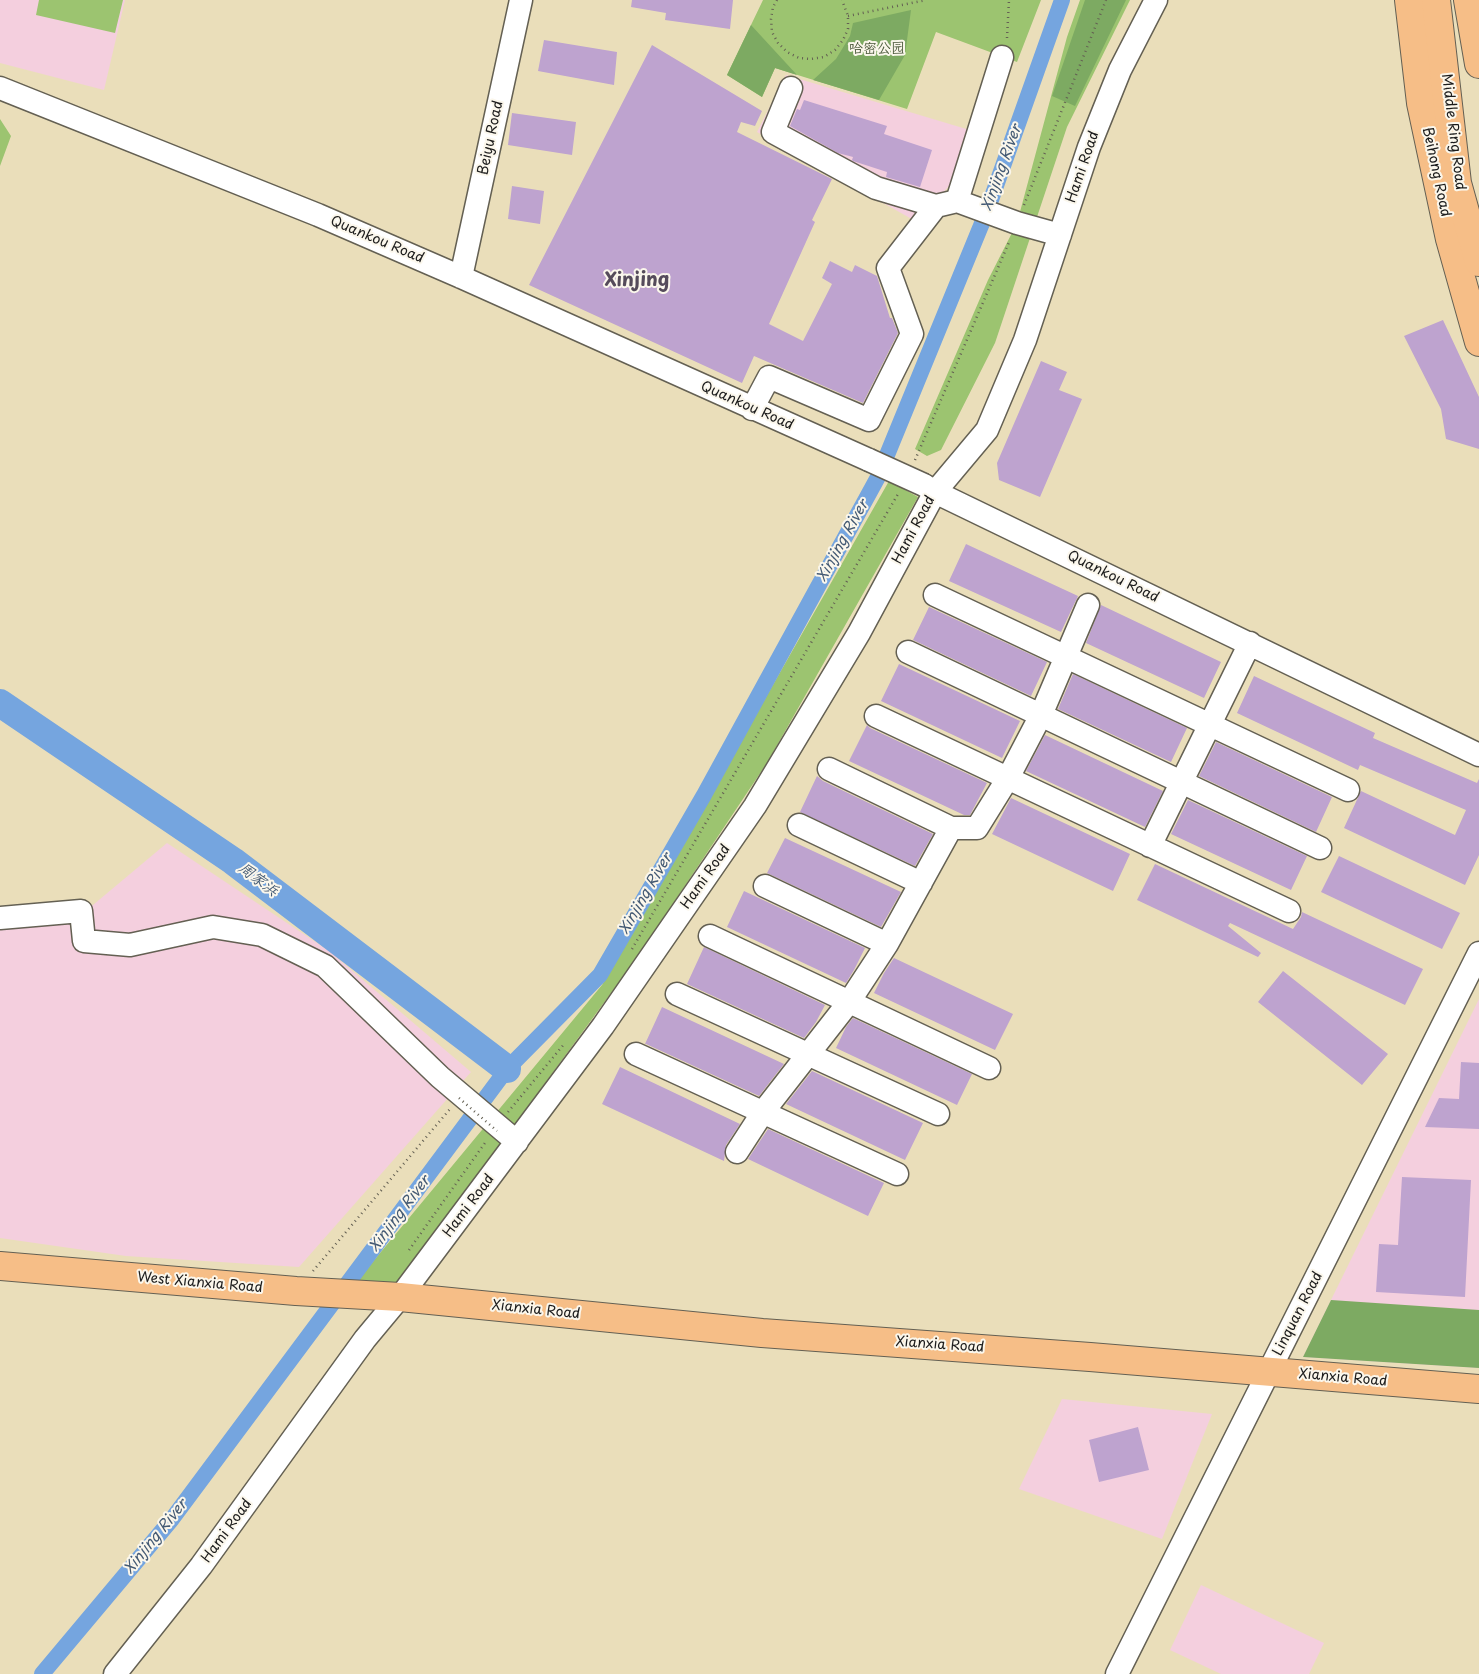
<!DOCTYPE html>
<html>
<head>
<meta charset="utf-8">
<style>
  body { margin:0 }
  canvas { display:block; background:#eadeba }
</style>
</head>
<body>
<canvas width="1479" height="1674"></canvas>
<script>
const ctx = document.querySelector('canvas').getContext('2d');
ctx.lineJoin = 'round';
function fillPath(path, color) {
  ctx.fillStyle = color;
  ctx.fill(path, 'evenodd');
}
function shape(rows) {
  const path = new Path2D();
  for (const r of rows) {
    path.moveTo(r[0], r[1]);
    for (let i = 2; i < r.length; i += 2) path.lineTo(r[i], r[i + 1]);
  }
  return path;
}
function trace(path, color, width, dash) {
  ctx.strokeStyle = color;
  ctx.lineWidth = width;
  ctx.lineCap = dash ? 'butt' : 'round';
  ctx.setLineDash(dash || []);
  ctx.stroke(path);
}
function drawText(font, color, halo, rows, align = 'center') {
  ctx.font = font + ' "Playpen Sans","LXGW WenKai TC",sans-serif';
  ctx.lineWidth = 4;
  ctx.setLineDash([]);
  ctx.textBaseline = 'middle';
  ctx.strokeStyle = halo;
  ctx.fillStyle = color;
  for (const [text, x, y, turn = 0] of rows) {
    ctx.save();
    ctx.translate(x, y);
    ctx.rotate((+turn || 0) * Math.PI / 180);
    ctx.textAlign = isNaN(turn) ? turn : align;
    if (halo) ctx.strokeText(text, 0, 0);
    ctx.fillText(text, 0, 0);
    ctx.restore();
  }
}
fillPath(shape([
  [0,0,125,0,104,90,0,63],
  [786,75,973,131,956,178,917,222,757,132],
  [167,843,329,951,471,1072,299,1267,126,1256,0,1238,0,911,93,905],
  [1479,999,1479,1368,1303,1357,1331,1300],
  [1062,1399,1212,1414,1162,1539,1019,1489],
  [1201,1585,1324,1643,1309,1674,1221,1674,1170,1650]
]), '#f4cfde');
fillPath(shape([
  [39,0,123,0,115,33,36,15],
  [763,0,1041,0,1017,62,936,32,907,109,775,68,762,97,727,75],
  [1080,0,1130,0,1067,127,995,343,941,450,927,456,915,449,988,280,1017,223,1067,37],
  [0,119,11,136,0,166],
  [889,481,918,497,767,763,636,959,397,1285,356,1282,602,985]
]), '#9cc470');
fillPath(shape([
  [1085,0,1126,0,1075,106,1052,96],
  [911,10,905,55,879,100,813,80,836,59,850,36,853,23],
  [751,25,797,75,775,68,762,97,727,75],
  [1331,1300,1479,1310,1479,1368,1303,1357]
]), '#7daa62');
trace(shape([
  [42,1674,172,1519,507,1069,600,975,704,795,878,477,987,211,1062,0]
]), '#75a5df', 16);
trace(shape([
  [0,703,233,861,507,1069]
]), '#75a5df', 28);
fillPath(shape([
  [632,0,733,0,730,29,665,20,666,13,631,7],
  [544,40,617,52,614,85,538,71],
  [652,45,762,111,755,126,741,122,737,132,832,179,812,220,815,222,769,324,803,341,832,284,822,278,830,261,852,272,855,265,877,276,890,318,892,318,898,333,863,403,754,356,742,383,529,285],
  [804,100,887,126,884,134,932,150,920,187,886,177,887,172,853,161,852,160,853,157,838,153,790,126,797,109,800,110],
  [512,113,576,122,572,155,508,145],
  [512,186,544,191,540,224,508,219],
  [1443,320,1479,397,1479,449,1446,439,1441,409,1404,336],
  [1041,361,1067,372,1059,390,1082,399,1040,497,999,480,997,463],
  [966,544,1078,596,1061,632,949,581],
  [1101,605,1221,662,1204,698,1086,643],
  [929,607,1047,662,1031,696,913,640],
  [899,664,1020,721,1002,758,881,701],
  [1073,674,1187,728,1171,762,1058,709],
  [1254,676,1375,733,1373,738,1477,783,1479,779,1479,855,1465,885,1344,828,1361,791,1455,835,1466,810,1360,765,1358,770,1237,713],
  [867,725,870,728,987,783,970,815,964,815,849,761],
  [1045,735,1163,791,1145,827,1026,771],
  [1216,742,1332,797,1316,832,1199,776],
  [817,776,823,781,933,834,915,866,800,812],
  [1011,798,1130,854,1113,891,992,834],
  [1188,800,1307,856,1291,890,1171,834],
  [785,838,901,892,881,927,767,873],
  [1339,856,1460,913,1442,949,1321,892],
  [1155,864,1293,929,1301,917,1302,912,1423,969,1405,1005,1230,923,1228,926,1261,953,1258,957,1137,900],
  [744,891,865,948,854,970,846,983,727,927],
  [704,947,825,1005,816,1022,804,1038,687,984],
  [894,958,1013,1014,995,1050,874,993,884,973],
  [1283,971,1388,1054,1362,1085,1258,1002],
  [662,1007,784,1064,759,1096,646,1044,645,1044],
  [853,1018,972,1074,957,1105,836,1048,846,1027],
  [1461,1062,1479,1063,1479,1129,1425,1127,1439,1098,1459,1099],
  [620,1067,740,1124,726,1145,724,1161,602,1104],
  [812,1071,923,1123,905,1160,786,1104],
  [768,1129,884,1183,868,1216,748,1159],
  [1402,1177,1471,1180,1465,1297,1376,1292,1379,1244,1398,1245],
  [1138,1427,1149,1470,1099,1482,1089,1440]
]), '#bea3cf');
const minor = shape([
  [0,88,318,215,461,277,869,460],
  [791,88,773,132,876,188,936,206,957,201,1017,223,1060,235],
  [957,201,1002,57],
  [461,277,521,0],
  [752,409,769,377,869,420,912,334,888,268,936,206],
  [924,485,935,492,1479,755],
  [935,595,1348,790],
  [908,652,1320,848],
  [876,716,1289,911],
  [829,769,951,828],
  [799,825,921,883],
  [1150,846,1250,643],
  [765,886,887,944],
  [0,918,81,911,84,941,130,945,213,927,262,935,325,966,440,1077,517,1142],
  [710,936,989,1068],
  [677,994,938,1114],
  [636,1054,897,1174],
  [737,1152,763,1112,849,1002,887,944,951,828,977,828,1008,778,1041,715,1088,605],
  [115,1674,201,1566,365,1339,400,1297,603,1026,755,806,859,633,935,492,987,430,1025,340,1089,147,1120,70,1156,0],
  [1117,1674,1479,953]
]);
const major = shape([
  [1409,0,1421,103,1450,239,1479,342],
  [0,1266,296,1291,400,1297,762,1333,1090,1357,1479,1389]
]);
const highway = shape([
  [1436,0,1457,183,1479,262],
  [1468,0,1479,64]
]);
trace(minor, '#646053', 25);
trace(major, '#646053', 30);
trace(highway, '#646053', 30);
trace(shape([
  [777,0,773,7,771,19,772,32,778,43,787,52,799,58,811,59,824,57,835,50,843,40,848,29,848,16,842,0],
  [848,16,926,0],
  [1007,38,1009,0],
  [1024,205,1106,0],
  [915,460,1010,240],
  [632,949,898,494],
  [508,1112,565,1043],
  [409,1250,487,1140],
  [313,1271,450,1109]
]), '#646053', 2.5, [1, 4]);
trace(minor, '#fff', 22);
trace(major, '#f6be87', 28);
trace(highway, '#f6be87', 28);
const minorBridge = shape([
  [869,460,924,485]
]);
trace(minorBridge, '#646053', 25, []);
trace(shape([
  [459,1098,497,1131]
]), '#646053', 2.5, [1, 4]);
trace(minorBridge, '#fff', 22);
drawText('14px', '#495739', '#fbf7ec', [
  ["哈密公园",877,49]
]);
drawText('14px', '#1c1c1c', '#fbf7ec', [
  ["Middle Ring Road",1453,132,83],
  ["Beiyu Road",491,138,-78],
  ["Hami Road",1083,167,-71],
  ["Beihong Road",1436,172,78],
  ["Quankou Road",377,240,23],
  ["Quankou Road",747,406,24],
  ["Hami Road",914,530,-62],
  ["Quankou Road",1113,577,26],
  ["Hami Road",706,877,-55],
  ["Hami Road",469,1206,-53],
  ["West Xianxia Road",200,1283,5],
  ["Xianxia Road",536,1310,6],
  ["Linquan Road",1298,1314,-63],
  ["Xianxia Road",940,1345,4],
  ["Xianxia Road",1343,1378,5],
  ["Hami Road",227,1531,-54]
]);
drawText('italic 15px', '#445a74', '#fbf7ec', [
  ["Xinjing River",1002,168,-70],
  ["Xinjing River",843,541,-61],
  ["周家浜",258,880,37],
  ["Xinjing River",646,894,-60],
  ["Xinjing River",400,1214,-53],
  ["Xinjing River",156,1537,-51]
]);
drawText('bold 19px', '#554b5b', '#fbf7ec', [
  ["Xinjing",637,281]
]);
</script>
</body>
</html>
